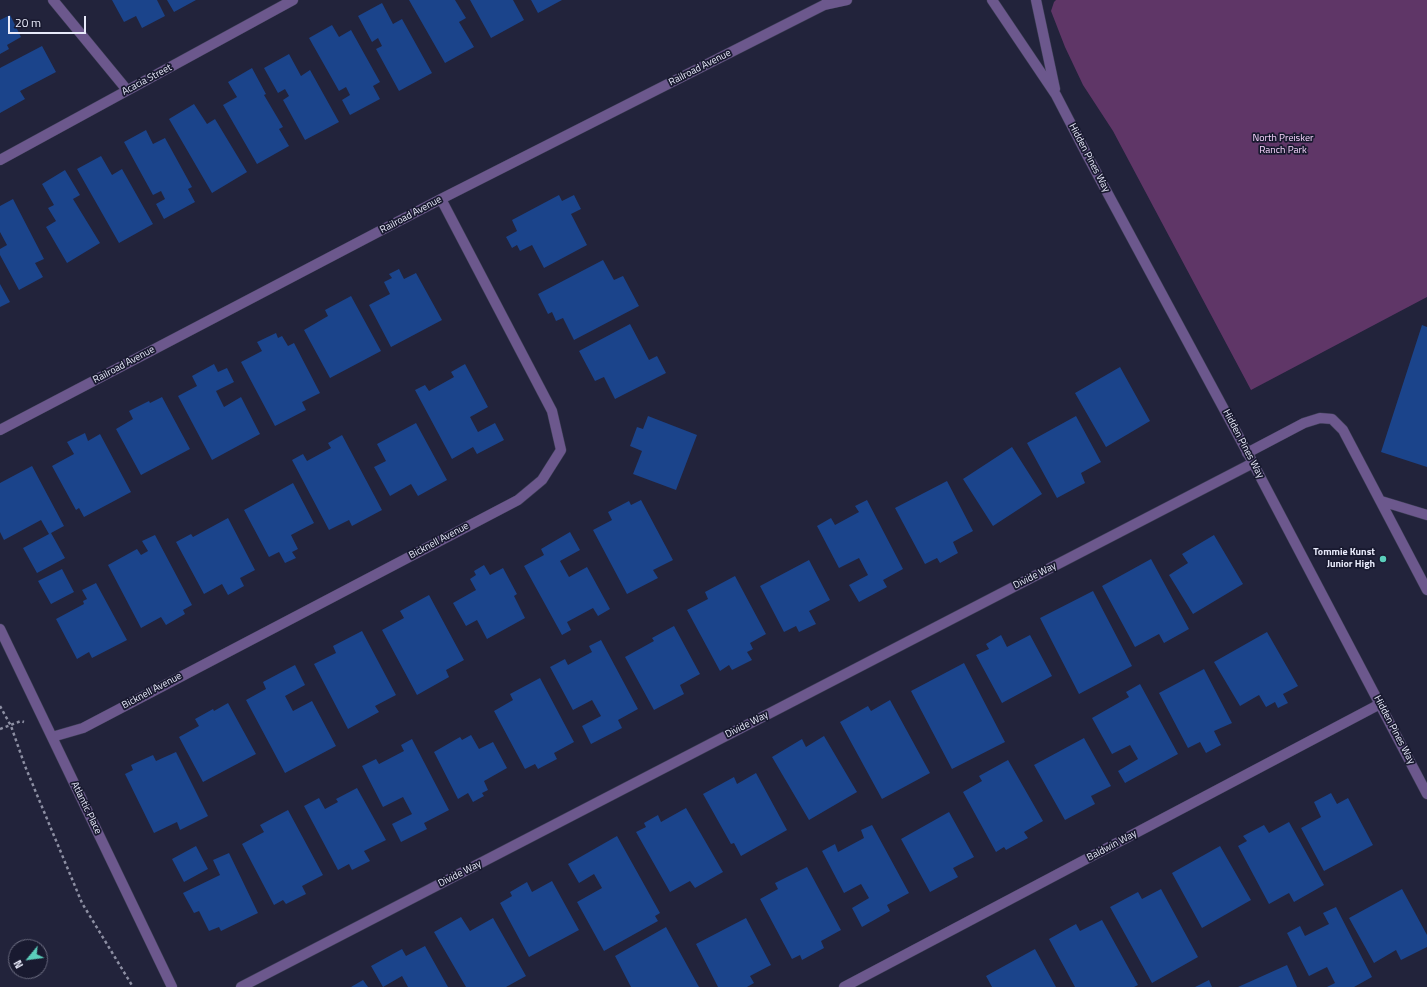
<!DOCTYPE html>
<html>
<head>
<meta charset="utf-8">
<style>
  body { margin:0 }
  #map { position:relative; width:1427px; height:987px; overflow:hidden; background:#22233b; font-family:"Titillium Web",sans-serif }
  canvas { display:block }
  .north { position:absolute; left:8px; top:939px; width:40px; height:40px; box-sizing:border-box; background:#191a30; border:1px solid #6c6d81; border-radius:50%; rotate:241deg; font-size:11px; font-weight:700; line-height:16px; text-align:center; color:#e8eafa }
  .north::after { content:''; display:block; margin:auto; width:14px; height:18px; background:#5bcebb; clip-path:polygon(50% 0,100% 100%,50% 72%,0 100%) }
  .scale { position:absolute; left:8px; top:16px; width:78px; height:18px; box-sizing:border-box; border:2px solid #e8eafa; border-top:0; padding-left:5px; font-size:12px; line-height:14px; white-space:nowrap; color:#e8eafa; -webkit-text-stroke:3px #191a30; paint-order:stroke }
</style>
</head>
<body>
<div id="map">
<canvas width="1427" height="987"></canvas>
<div class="north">N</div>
<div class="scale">20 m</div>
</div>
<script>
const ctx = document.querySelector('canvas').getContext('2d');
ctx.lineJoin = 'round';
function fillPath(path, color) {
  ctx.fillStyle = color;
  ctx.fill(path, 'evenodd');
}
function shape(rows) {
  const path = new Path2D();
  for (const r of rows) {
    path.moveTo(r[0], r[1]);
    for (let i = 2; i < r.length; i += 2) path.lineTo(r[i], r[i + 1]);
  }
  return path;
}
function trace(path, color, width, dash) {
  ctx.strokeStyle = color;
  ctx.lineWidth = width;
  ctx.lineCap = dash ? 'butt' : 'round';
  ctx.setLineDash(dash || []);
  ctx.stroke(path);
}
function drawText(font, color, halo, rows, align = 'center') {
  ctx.font = font + ' "Titillium Web",sans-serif';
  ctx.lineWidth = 3.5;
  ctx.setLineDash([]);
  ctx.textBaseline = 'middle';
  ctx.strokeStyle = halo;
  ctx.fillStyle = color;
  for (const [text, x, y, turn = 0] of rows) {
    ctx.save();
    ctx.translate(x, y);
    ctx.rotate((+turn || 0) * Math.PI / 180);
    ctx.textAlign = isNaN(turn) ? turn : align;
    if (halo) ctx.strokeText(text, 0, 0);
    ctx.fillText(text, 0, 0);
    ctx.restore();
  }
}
fillPath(shape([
  [1056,0,1427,0,1427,297,1251,390,1113,131,1083,85,1065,47,1051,11,1054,2]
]), '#5f3667');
fillPath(shape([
  [112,0,157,0,165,16,142,28,136,16,124,22],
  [167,0,196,0,174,12],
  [409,0,455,0,466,18,459,22,474,47,445,63],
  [470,0,513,0,524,20,491,38],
  [531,0,562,0,538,13],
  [382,3,393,24,402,19,432,73,399,91,376,49,382,46,378,38,372,42,358,16],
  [10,15,21,37,7,45,9,49,0,54,0,20],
  [332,25,339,37,351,30,380,82,373,86,380,99,350,115,342,100,350,95,346,87,339,91,309,38],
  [42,46,56,72,20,91,25,99,0,113,0,68],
  [289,54,301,76,310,70,339,122,305,140,283,100,289,96,285,89,278,93,264,68],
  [252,68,266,94,264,95,283,127,279,129,289,146,257,164,223,105,237,97,228,82],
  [194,104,207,124,215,119,247,172,212,193,169,119],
  [146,130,153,144,165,138,192,187,188,189,195,202,164,219,156,204,165,199,161,191,153,195,124,142],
  [101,156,112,175,122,169,153,224,119,243,77,169],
  [65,170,80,195,73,199,100,243,67,263,46,227,56,221,48,208,54,205,42,184],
  [559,195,562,201,574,195,581,209,571,214,587,245,544,268,532,245,520,251,517,245,512,248,506,237,517,231,512,220],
  [13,199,44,259,35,263,43,277,19,290,0,255,0,249,7,245,0,232,0,206],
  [603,260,614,280,623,276,639,306,574,340,563,318,556,321,552,312,548,314,538,294],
  [399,269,404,279,416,273,442,320,391,347,369,305,390,294,384,282,392,278,389,274],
  [0,284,10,302,0,307],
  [351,296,381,351,330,378,304,330,328,316,325,310],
  [630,324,649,360,657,356,666,373,615,399,604,377,595,381,579,351],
  [1422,325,1427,327,1427,467,1381,452],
  [276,333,278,338,282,336,288,346,294,343,320,393,302,402,306,410,275,426,241,362,262,351,257,342],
  [214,364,218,372,227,368,234,382,216,391,224,407,241,397,260,434,212,460,178,396,197,386,192,376],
  [465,364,488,407,470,417,478,432,495,423,504,440,477,454,473,447,452,459,415,390,425,385,429,391,454,377,451,372],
  [1120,367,1150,421,1106,447,1075,393],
  [162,397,190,449,141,475,116,429,133,419,129,411,149,401,150,403],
  [648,416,697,435,676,490,633,474,642,451,630,446,637,427,643,429],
  [1076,416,1101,462,1081,473,1085,483,1057,498,1027,443],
  [416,423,447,480,418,496,411,484,390,496,374,467,386,461,377,444],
  [85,433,88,441,100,434,131,492,84,517,79,508,76,510,52,466,74,454,67,442],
  [342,435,382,510,352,526,349,520,329,530,292,460,303,454,307,461,331,448,328,443],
  [1012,447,1042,494,993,526,963,479],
  [32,466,64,526,51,533,65,558,37,573,23,548,49,534,41,520,4,540,0,532,0,483],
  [947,481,973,531,953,542,958,553,940,563,937,558,925,564,895,508],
  [293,483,314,523,291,535,298,549,292,552,296,558,285,563,279,552,269,557,244,510],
  [641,500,673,560,653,570,658,578,627,594,593,530,612,520,608,512,629,501,631,505],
  [867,500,903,569,883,580,887,587,859,602,849,585,868,575,859,558,839,568,817,526,831,518,835,525,859,512,855,506],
  [228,518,255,570,240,578,244,586,228,595,222,584,204,594,176,542,191,534,193,537],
  [570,532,580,550,560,561,569,577,587,567,610,609,598,616,593,608,567,622,571,630,562,635,524,566,544,555,541,549],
  [155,535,192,605,183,610,185,614,166,625,161,617,141,628,108,565,137,549,141,555,148,551,142,541],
  [1214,535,1243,584,1193,614,1169,575,1188,563,1182,554],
  [1151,559,1189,629,1164,643,1159,634,1135,647,1102,586],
  [809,560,830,600,809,611,816,624,799,632,796,626,784,632,760,586],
  [484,565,490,575,503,568,517,594,514,596,525,618,487,639,477,620,466,626,453,603,476,590,470,579,476,575,474,571],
  [62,569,74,592,51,604,38,581],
  [735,576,766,634,750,643,753,649,747,652,752,660,732,670,729,665,720,671,687,610,708,599,705,592],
  [96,583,127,640,92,658,89,652,77,659,56,619,84,604,83,601,87,599,82,590],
  [1093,591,1132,666,1079,694,1040,618],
  [429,595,464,660,446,670,449,677,417,695,382,630,404,618,400,611],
  [674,626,700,674,680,685,684,694,654,710,625,657,654,641,652,638],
  [362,631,396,695,375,706,379,712,348,729,314,664,336,653,333,646],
  [1267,632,1298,686,1283,694,1288,703,1278,708,1275,702,1266,707,1259,695,1240,706,1214,662],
  [1001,635,1007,647,1030,635,1052,676,1002,703,976,655,989,649,986,644],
  [601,640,638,709,618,720,622,728,591,744,582,726,601,716,592,700,573,710,550,667,565,659,568,665,592,652,589,646],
  [964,663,1005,742,952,769,911,691],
  [295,665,305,685,285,696,293,711,312,701,336,746,285,773,246,700,266,689,263,682],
  [1204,669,1232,723,1214,731,1221,745,1206,753,1200,742,1188,748,1159,693],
  [540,678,574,742,554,753,557,759,538,769,535,764,525,769,494,711,513,700,510,694],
  [1140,684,1178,754,1125,783,1118,771,1138,759,1130,745,1112,754,1092,718,1129,697,1126,692],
  [890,700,930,773,882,799,840,722,868,706,871,711],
  [228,703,256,754,203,782,179,737,199,726,195,719,213,709,214,711],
  [471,735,479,749,493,742,507,768,484,781,488,790,482,793,484,796,473,802,468,793,458,799,434,752,460,737,462,740],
  [824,736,857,792,809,820,772,757,802,739,806,747],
  [1084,738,1111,786,1091,796,1095,804,1065,820,1034,765],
  [412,739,449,810,424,823,427,829,401,842,392,824,412,814,403,797,383,807,362,766,376,759,379,764,404,751,401,745],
  [176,752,208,816,180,830,177,822,154,833,125,774,133,770,131,765,153,755,156,761],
  [1008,760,1043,821,1024,832,1028,838,1006,850,1004,847,996,852,963,792,982,781,979,776],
  [756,773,787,830,741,856,734,843,731,844,703,794,734,777,737,784],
  [357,788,386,840,364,851,370,861,352,870,349,864,338,870,304,806,319,798,325,809,338,802,336,799],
  [1331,793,1337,804,1348,798,1373,845,1324,871,1301,828,1321,817,1314,802],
  [686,808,723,872,695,888,690,881,670,892,636,832,646,827,644,823,658,815,661,822],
  [288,810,323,875,302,886,306,894,286,904,283,900,274,905,242,844,264,832,260,825],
  [949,812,974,857,953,868,958,877,930,892,901,839],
  [1289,822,1324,885,1294,902,1289,893,1269,904,1238,846,1247,841,1243,836,1264,825,1269,833],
  [872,825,909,893,887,905,890,911,862,927,852,908,869,898,861,884,844,893,822,851,835,844,838,852,864,838,861,830],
  [617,836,660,913,655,916,658,921,604,951,577,902,602,888,594,874,579,883,568,864],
  [196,846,208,869,184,882,172,859],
  [1220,846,1251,900,1202,928,1172,873],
  [229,853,258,913,221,931,219,927,209,931,199,911,194,913,183,893,220,875,213,860],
  [807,867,841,930,821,941,824,948,802,960,800,955,792,959,760,899,778,889,775,883],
  [552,881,579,930,529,957,500,903,512,896,510,892,527,882,532,892],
  [1161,889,1198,957,1152,983,1110,907,1138,892,1142,899],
  [1402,889,1427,935,1427,947,1401,960,1396,950,1374,963,1349,918],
  [1336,907,1372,977,1354,987,1327,987,1335,983,1327,967,1309,976,1287,933,1300,926,1305,936,1329,924,1323,913],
  [461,917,470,931,493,918,526,976,506,987,466,987,434,932],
  [746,918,771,965,750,976,754,983,747,987,718,987,696,944],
  [1102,920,1138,985,1134,987,1075,987,1049,939,1076,924,1080,931],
  [666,927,699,987,631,987,615,956],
  [425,946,448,987,408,987,402,976,383,987,371,966,402,949,406,956],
  [1035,949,1056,987,992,987,986,976],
  [1287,965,1297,987,1238,987],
  [363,980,368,987,351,987],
  [1209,980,1212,987,1195,987]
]), '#1b448b');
const lane = shape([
  [1247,453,1304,423,1320,418,1332,419,1343,430,1427,590],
  [1381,501,1427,515]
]);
const street = shape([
  [53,0,127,90],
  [992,0,1056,95,1087,155,1253,463,1427,794],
  [1036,0,1055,89],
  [824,5,847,0],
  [0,160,293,0],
  [0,430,441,199,824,5,830,0],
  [0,629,172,987],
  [52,737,83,728,518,500,542,480,561,450,552,411,441,199],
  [241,987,1253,463],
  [844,987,1380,704]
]);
trace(lane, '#3e3f56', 11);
trace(street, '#3e3f56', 11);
trace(shape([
  [0,706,11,726,25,766,82,903,133,987],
  [0,729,21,721,24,722]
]), '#8d8fa3', 2.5, [3, 3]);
trace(lane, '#6c588d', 10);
trace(street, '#6c588d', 10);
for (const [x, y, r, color] of [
  [1383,559,4,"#5bcebb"]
]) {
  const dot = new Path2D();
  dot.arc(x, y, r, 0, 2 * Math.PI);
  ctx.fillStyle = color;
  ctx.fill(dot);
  trace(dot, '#191a30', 1.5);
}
drawText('10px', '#e8eafa', '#191a30', [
  ["Railroad Avenue",700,68,-27],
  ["Acacia Street",147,80,-28],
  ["Hidden Pines Way",1089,158,62],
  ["Railroad Avenue",411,215,-28],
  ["Railroad Avenue",124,365,-28],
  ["Hidden Pines Way",1243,444,62],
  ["Bicknell Avenue",439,541,-28],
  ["Divide Way",1035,576,-27],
  ["Bicknell Avenue",152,691,-28],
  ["Divide Way",747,725,-27],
  ["Hidden Pines Way",1394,730,62],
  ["Atlantic Place",86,808,64],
  ["Baldwin Way",1112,846,-28],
  ["Divide Way",460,874,-27]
]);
drawText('10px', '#f8d7fe', '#191a30', [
  ["North Preisker",1283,139],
  ["Ranch Park",1283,151]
]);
drawText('bold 10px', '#e8eafa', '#191a30', [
  ["Tommie Kunst",1375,553],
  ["Junior High",1375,565]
], 'right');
</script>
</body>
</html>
